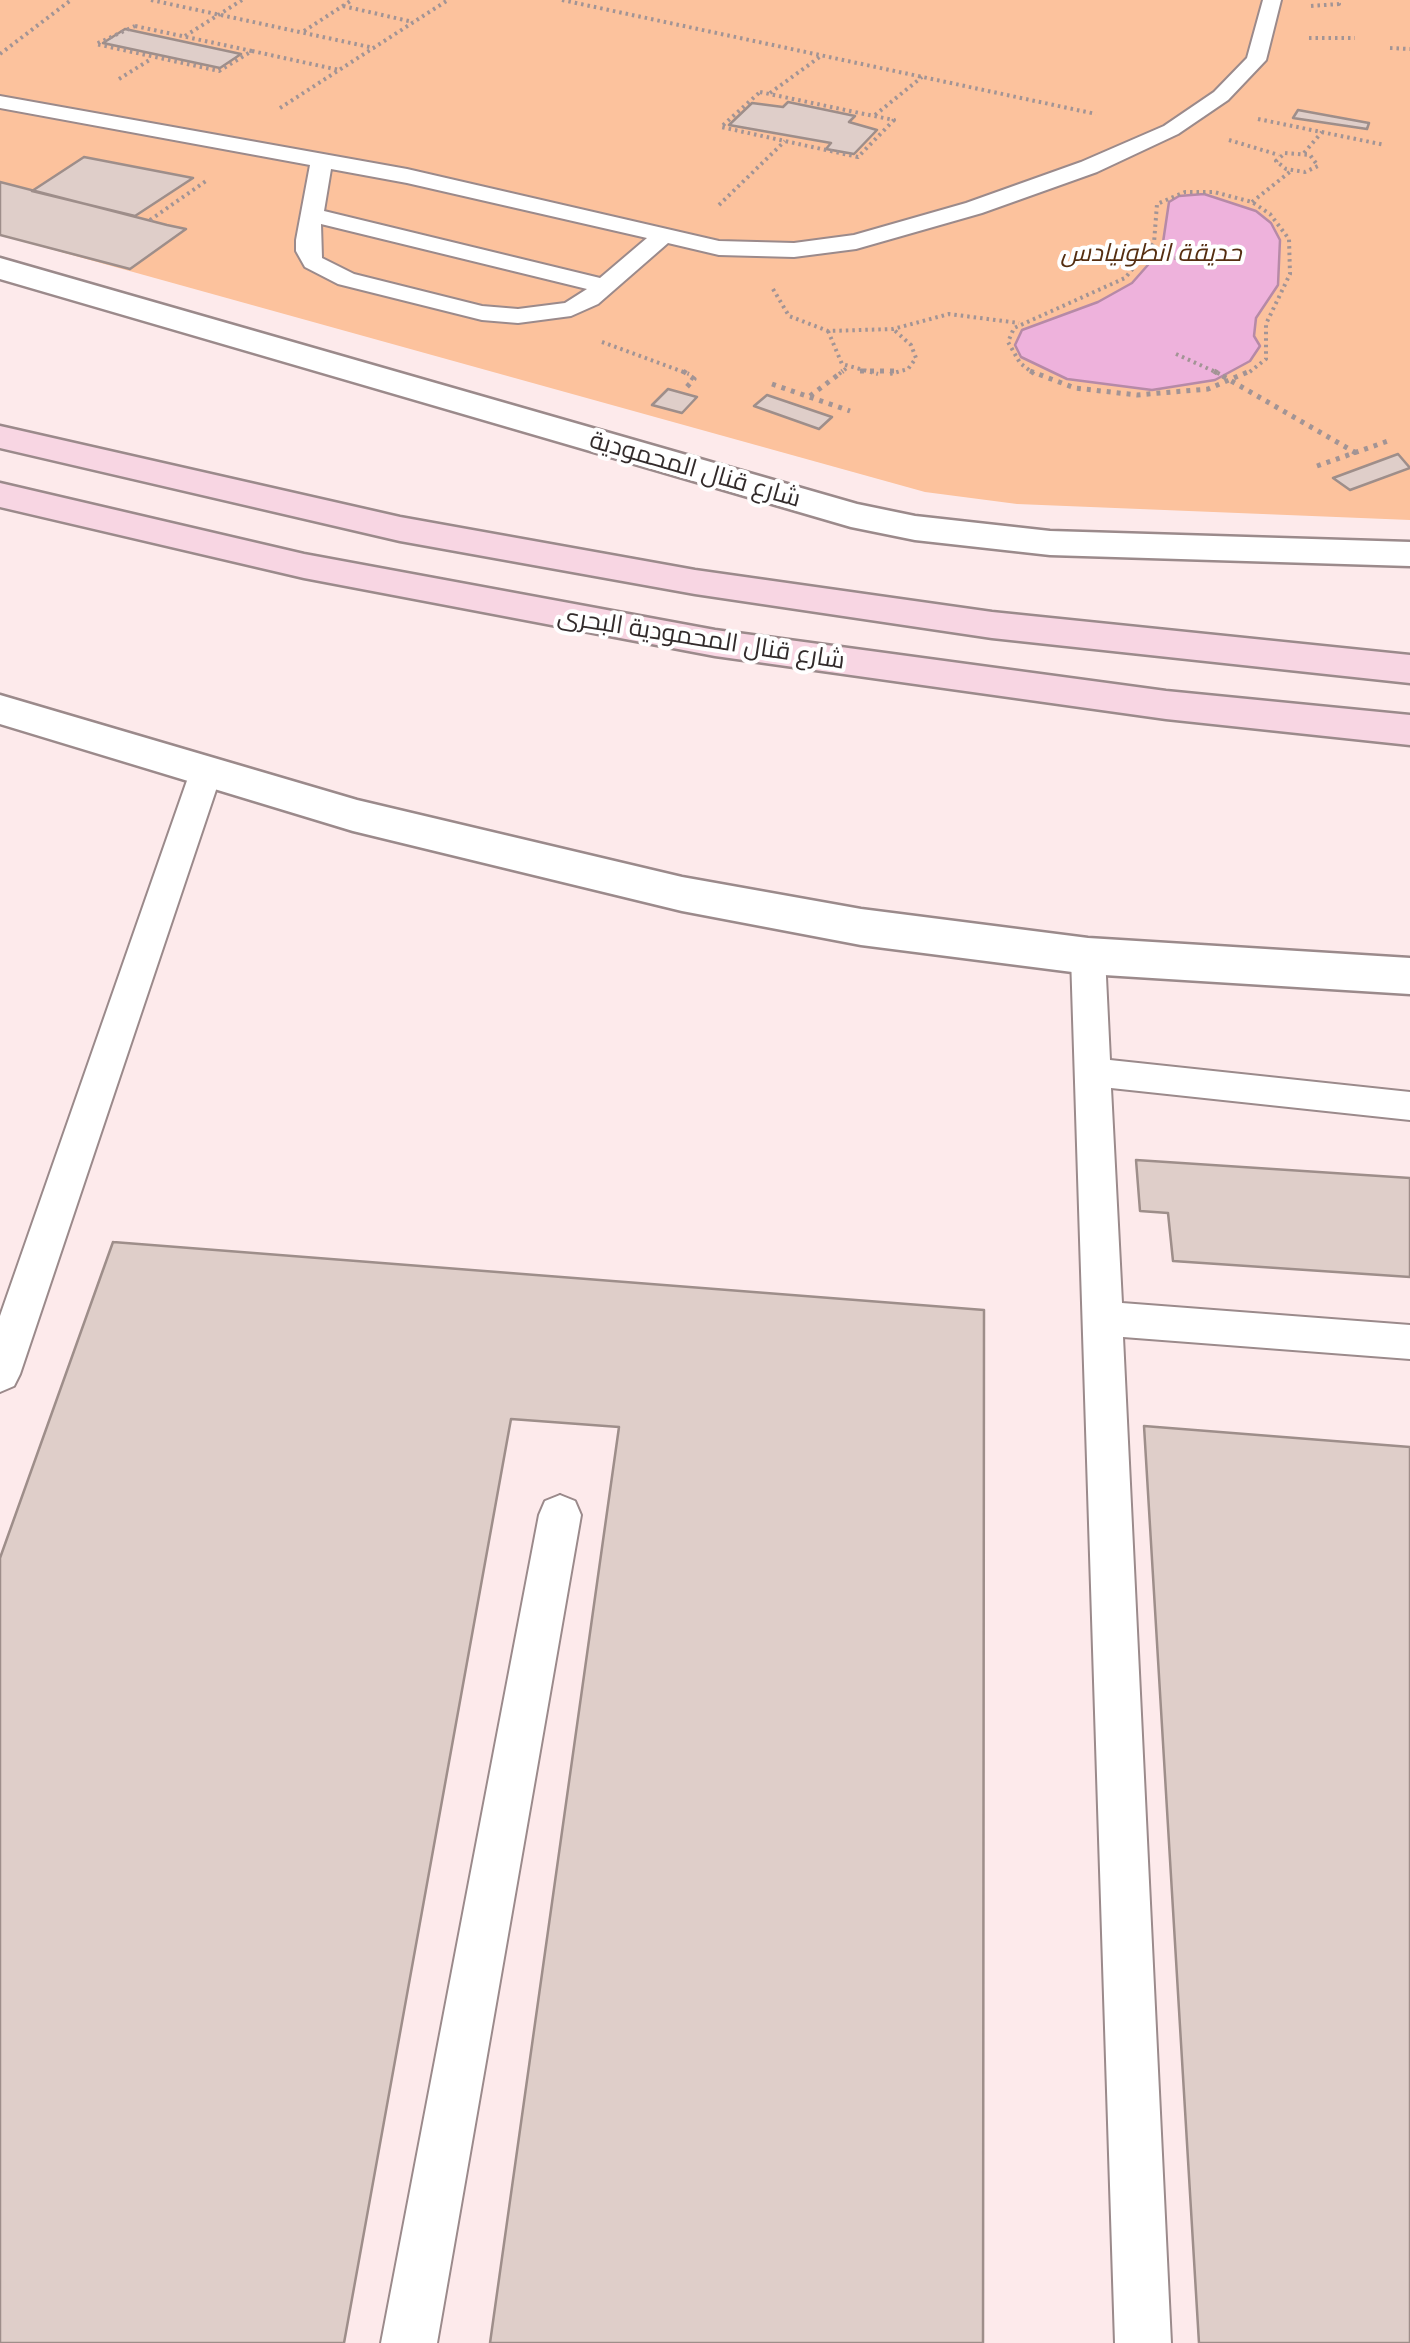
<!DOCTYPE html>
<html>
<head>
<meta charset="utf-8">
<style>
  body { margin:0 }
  canvas { display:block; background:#fdeaeb }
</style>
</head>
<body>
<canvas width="1410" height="2343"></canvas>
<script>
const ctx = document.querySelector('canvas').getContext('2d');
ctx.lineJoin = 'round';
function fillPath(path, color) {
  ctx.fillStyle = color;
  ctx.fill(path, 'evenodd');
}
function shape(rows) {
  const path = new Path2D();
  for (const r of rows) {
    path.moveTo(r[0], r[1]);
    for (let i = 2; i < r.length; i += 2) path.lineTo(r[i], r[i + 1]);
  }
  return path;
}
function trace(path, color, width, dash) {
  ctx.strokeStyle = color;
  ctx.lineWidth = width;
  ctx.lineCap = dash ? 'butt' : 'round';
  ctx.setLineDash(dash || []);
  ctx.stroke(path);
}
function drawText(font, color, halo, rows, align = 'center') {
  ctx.font = font + ' "Noto Serif",Cairo,serif';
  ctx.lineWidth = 8;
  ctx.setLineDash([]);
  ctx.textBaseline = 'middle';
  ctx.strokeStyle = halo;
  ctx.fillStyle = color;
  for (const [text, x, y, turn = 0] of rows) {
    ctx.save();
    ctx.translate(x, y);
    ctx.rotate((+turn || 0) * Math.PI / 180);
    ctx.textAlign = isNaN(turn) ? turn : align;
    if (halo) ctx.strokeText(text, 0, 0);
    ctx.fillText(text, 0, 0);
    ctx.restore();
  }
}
fillPath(shape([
  [0,0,1410,0,1410,520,1017,504,925,492,0,235]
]), '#fcc29d');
const water = shape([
  [1204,194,1256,211,1271,223,1280,240,1278,285,1256,318,1254,336,1260,346,1250,361,1215,380,1152,390,1067,379,1021,357,1015,345,1022,330,1098,302,1132,283,1162,249,1169,202,1179,196,1204,194]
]);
fillPath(water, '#eeb2dc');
trace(water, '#b68aa7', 2.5);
const building = shape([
  [125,29,241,54,220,68,103,43,125,29],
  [788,102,855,116,849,122,877,130,854,154,826,149,831,143,729,125,752,103,783,107,788,102],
  [1298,110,1369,123,1367,129,1293,118,1298,110],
  [84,157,193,178,135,216,32,191,84,157],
  [0,182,167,225,186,229,130,269,0,235,0,182],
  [668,389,697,397,682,413,652,405,668,389],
  [767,395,832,417,819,429,754,406,767,395],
  [1398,454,1410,468,1350,490,1333,478,1398,454],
  [1136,1160,1410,1178,1410,1277,1173,1261,1168,1213,1140,1211,1136,1160],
  [113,1242,984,1310,983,2343,490,2343,619,1427,511,1419,344,2343,0,2343,0,1558,113,1242],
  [1144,1426,1410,1447,1410,2343,1199,2343,1144,1426]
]);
fillPath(building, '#dfcec9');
trace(building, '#9e8e8a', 2.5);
const service = shape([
  [1263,0,1281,0,1266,60,1228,100,1178,134,1097,172,982,213,856,249,794,257,719,255,668,243,598,304,571,316,518,323,482,320,338,284,305,267,296,251,296,240,310,165,0,108,0,96,407,169,719,241,794,243,854,235,966,203,1081,162,1164,126,1214,92,1247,58,1263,0],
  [331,169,407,183,647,238,600,278,324,211,331,169],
  [321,224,587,289,565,303,518,309,482,306,354,274,322,258,321,224],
  [206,762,217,765,222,772,20,1374,14,1386,0,1392,0,1316,190,772,195,765,206,762],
  [1088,944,1100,947,1105,956,1110,1060,1410,1092,1410,1120,1111,1088,1122,1303,1410,1325,1410,1359,1123,1337,1171,2343,1115,2343,1071,956,1076,947,1088,944],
  [560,1495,575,1501,581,1515,437,2343,381,2343,539,1515,545,1501,560,1495]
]);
const tertiary = shape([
  [0,258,857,504,915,516,1050,531,1410,542,1410,566,1050,555,915,540,851,527,0,279,0,258],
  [0,695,357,800,682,877,861,909,1088,938,1410,958,1410,994,1088,974,861,945,682,911,353,831,0,724,0,695]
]);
const secondary = shape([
  [0,426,400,517,695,570,992,612,1410,655,1410,683,992,638,695,594,400,541,0,448,0,426],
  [0,483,304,554,715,630,1166,691,1410,715,1410,745,1166,719,715,656,304,578,0,507,0,483]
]);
trace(service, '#9b8a8b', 4);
trace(tertiary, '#9b8a8b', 5);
trace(secondary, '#9b8a8b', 5);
trace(shape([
  [151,0,374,48],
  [562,0,1096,114],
  [343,6,413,22],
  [1311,6,1339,4,1337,0],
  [135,26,252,51,219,71,96,44,135,26],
  [304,31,352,0],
  [185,36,242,0],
  [1309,38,1355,38],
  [1390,48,1410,49],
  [252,51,339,70],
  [0,54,71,0],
  [119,79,151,59],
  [760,92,874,116,894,120,858,157,721,127,760,92],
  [770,93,821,56],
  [280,108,448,0],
  [875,115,922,77],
  [1258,119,1385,145],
  [1229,140,1279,155],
  [1285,153,1310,155,1318,166,1305,172,1286,169,1276,161,1285,153],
  [1304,153,1322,132],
  [1252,202,1291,171],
  [719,205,785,141],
  [150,220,206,181],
  [1149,253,1202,263],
  [773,289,789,316,828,331,893,329,949,314,1019,323],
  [828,331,842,364,878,374],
  [602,342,689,374],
  [1176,354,1220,374],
  [839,374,848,367],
  [890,374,908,369,916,358,911,345,893,329],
  [1034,374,1020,363,1008,342,1014,328,1125,278,1154,243,1157,204,1185,192,1214,192,1252,202,1270,214,1289,239,1290,274,1266,324,1266,359,1247,374]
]), '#a29495', 4, [2.5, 4]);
trace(shape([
  [683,371,694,379,685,389],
  [860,371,900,371],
  [1030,371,1075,388,1137,395,1208,389,1250,371],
  [1214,371,1356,453],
  [772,384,850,411],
  [810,396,843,371],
  [1317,466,1388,441]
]), '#a29495', 5, [4, 6]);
fillPath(service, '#fff');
fillPath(tertiary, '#fff');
fillPath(secondary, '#f8d6e3');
drawText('italic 25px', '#552e11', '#fff', [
  ["حديقة انطونيادس",1151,254]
]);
drawText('25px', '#322b2b', '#fff', [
  ["شارع قنال المحمودية",695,470,16],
  ["شارع قنال المحمودية البحرى",701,639,9]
]);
</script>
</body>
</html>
